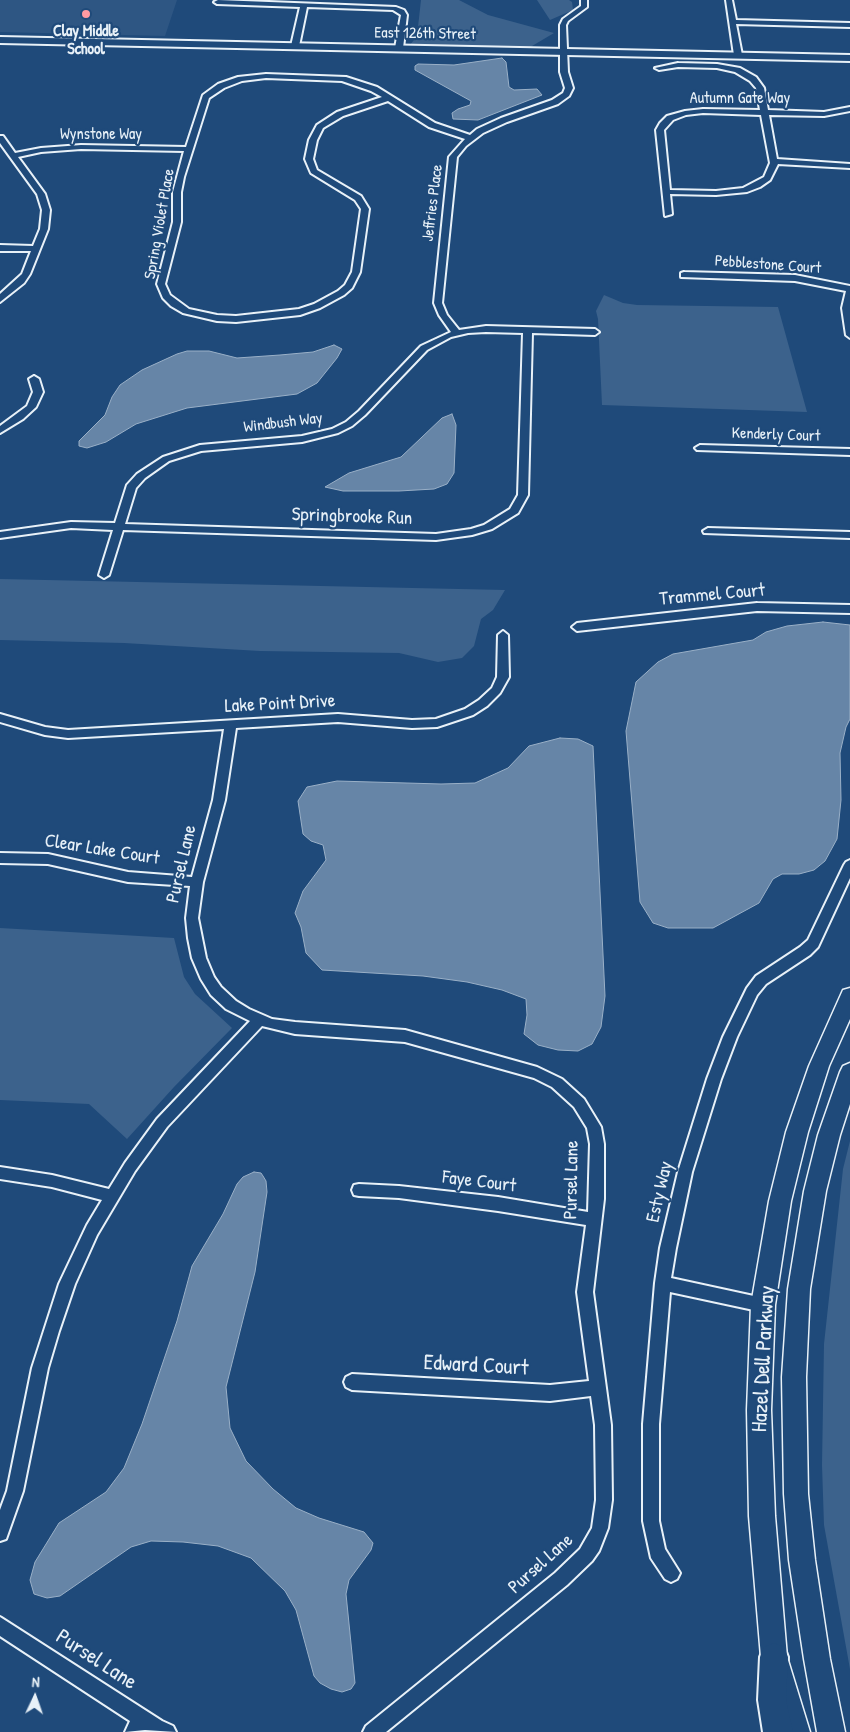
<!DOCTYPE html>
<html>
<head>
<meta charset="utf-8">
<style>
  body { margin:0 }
  #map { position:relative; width:850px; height:1732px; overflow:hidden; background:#1f4a7a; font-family:"Patrick Hand",sans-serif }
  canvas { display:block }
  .north { position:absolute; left:10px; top:1672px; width:50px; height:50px; -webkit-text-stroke:4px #1f4a7a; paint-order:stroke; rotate:3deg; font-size:14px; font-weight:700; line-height:20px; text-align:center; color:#e8f1f8 }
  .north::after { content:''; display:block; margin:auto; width:18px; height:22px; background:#e8f1f8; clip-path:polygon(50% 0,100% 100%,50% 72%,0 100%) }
</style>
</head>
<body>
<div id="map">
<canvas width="850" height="1732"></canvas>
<div class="north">N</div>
</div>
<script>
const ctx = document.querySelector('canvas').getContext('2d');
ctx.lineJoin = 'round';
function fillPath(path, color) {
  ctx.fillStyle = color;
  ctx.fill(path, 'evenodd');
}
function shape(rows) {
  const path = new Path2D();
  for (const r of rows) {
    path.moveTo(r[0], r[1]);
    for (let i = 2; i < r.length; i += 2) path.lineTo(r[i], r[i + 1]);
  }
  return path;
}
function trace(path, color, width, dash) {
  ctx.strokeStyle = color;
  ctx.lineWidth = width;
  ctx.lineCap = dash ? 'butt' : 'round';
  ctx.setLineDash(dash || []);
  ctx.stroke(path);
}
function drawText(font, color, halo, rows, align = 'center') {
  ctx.font = font + ' "Patrick Hand",sans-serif';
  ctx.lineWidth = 4.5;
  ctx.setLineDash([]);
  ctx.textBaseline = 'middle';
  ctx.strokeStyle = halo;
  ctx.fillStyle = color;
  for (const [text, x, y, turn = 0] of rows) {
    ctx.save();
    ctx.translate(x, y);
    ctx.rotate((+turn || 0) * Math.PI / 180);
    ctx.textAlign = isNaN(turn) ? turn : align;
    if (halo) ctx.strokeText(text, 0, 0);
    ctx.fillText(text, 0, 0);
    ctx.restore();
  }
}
fillPath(shape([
  [0,0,177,0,165,36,0,32]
]), '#2e5683');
fillPath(shape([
  [421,0,459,0,488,15,554,33,527,49,410,45,417,36],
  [537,0,569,0,572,2,573,10,550,20],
  [604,295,623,303,637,305,778,307,807,412,602,405,598,319,596,311],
  [0,579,505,590,493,610,481,619,474,646,462,658,438,662,399,653,260,651,124,643,0,640],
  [0,928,174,938,184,977,195,994,232,1028,174,1087,127,1139,89,1104,0,1100],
  [850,1141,850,1669,824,1525,822,1465,824,1344,843,1169]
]), '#3c628c');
const water = shape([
  [502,58,506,62,509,87,514,90,537,89,542,95,478,120,453,119,452,113,458,109,470,105,471,101,415,70,415,66,418,64,454,65,502,58],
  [334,345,342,349,337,358,317,383,297,394,187,408,136,424,106,442,87,448,79,446,79,441,105,415,112,397,120,385,142,370,177,354,187,351,209,351,237,358,280,355,313,352,334,345],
  [452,414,456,425,454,473,447,484,434,489,399,491,343,491,325,487,349,473,401,457,442,418,452,414],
  [823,622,850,625,850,719,846,727,840,753,841,800,837,839,825,861,814,870,799,874,782,874,773,879,759,903,713,928,668,928,653,923,640,902,626,731,636,682,658,662,673,654,753,640,766,632,787,626,823,622],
  [560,738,578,739,593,746,605,996,601,1027,592,1044,578,1051,558,1050,538,1045,524,1034,527,1015,526,999,502,990,467,982,423,976,322,970,306,953,301,927,295,913,303,891,326,860,323,845,311,841,303,834,298,801,307,787,337,781,441,784,475,783,508,768,529,746,560,738],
  [254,1172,261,1173,263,1176,266,1181,267,1192,255,1272,226,1387,230,1428,246,1461,273,1489,296,1508,319,1518,364,1532,373,1543,371,1550,349,1580,346,1594,355,1683,351,1689,342,1692,331,1689,320,1683,314,1676,296,1610,285,1591,251,1558,218,1546,183,1542,151,1541,131,1547,60,1596,47,1598,34,1594,30,1580,35,1562,59,1523,106,1492,124,1468,142,1424,177,1321,192,1266,223,1214,237,1184,243,1177,254,1172]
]);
fillPath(water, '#6685a7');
trace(water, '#9ab0c7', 1);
const minor = shape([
  [218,0,396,7,404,10,407,15,403,48,399,50,395,48,401,15,393,10,307,7,299,46,295,48,291,46,300,7,217,4,214,2,218,0],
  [581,0,587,0,587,7,568,21,566,25,568,72,573,88,569,96,558,104,507,122,483,133,466,146,457,157,442,303,447,315,459,330,486,326,595,329,599,332,595,335,532,333,528,495,518,513,492,529,472,535,436,540,123,530,109,575,104,578,99,575,113,530,71,528,0,538,0,532,71,522,115,523,127,485,137,474,163,457,200,445,302,436,332,429,346,422,359,411,421,346,451,332,439,315,434,303,449,157,465,139,429,127,388,101,343,116,323,128,317,140,313,159,317,170,361,196,369,209,360,272,352,288,344,295,320,308,300,315,236,322,217,321,183,313,171,306,163,298,157,284,173,222,173,192,184,151,81,149,41,152,18,157,45,194,50,210,48,229,30,274,24,283,0,302,0,294,22,274,31,251,0,251,0,245,33,246,40,229,42,210,37,194,0,143,0,136,3,136,15,153,41,148,81,145,186,147,203,95,218,84,238,77,266,74,346,77,377,87,435,123,470,135,477,129,501,118,552,100,563,93,565,88,560,72,560,25,563,19,581,6,581,0],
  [266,78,342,81,371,91,382,97,337,112,317,125,309,140,305,159,311,173,355,200,361,209,352,272,345,285,338,291,314,304,299,309,236,316,217,315,189,309,170,295,165,284,181,222,181,192,184,177,209,98,224,88,242,81,266,78],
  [486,332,523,333,518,495,510,509,484,525,471,529,436,534,125,524,136,488,145,478,169,461,201,451,302,442,338,433,352,426,365,415,427,350,451,337,468,333,486,332],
  [726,0,732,0,736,20,850,23,850,27,736,24,742,55,738,57,734,55,726,0],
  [678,63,717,64,740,68,756,77,764,88,768,110,824,112,850,107,850,111,824,116,769,115,777,159,850,164,850,168,778,164,770,180,760,187,747,192,716,195,670,194,672,214,665,216,656,130,660,123,667,116,685,111,703,109,760,110,756,88,750,81,735,72,717,68,678,67,659,70,655,68,678,63],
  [703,113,761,115,770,163,764,177,743,188,716,191,670,190,664,130,673,120,686,115,703,113],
  [684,272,795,275,850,286,850,338,846,335,842,308,846,291,795,281,681,277,681,273,684,272],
  [34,376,39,379,43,392,36,407,23,419,0,433,0,426,27,406,33,392,29,379,34,376],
  [700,445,850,449,850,455,697,450,695,448,700,445],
  [708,528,850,532,850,538,704,533,703,531,708,528],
  [757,603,850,605,850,613,757,611,577,631,572,627,577,623,757,603],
  [503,631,508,635,509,677,500,693,487,706,473,715,437,727,412,728,338,722,236,728,225,800,203,882,198,918,206,958,214,977,221,987,236,1001,249,1009,272,1019,295,1022,405,1030,537,1067,562,1079,584,1099,601,1127,604,1144,604,1199,593,1292,611,1425,612,1500,608,1528,599,1551,592,1561,567,1585,386,1732,363,1732,366,1726,555,1573,580,1549,592,1528,596,1500,595,1425,591,1396,550,1401,352,1390,346,1387,344,1382,346,1377,352,1374,550,1385,589,1381,577,1292,586,1225,498,1211,399,1198,359,1196,354,1195,352,1190,354,1185,359,1184,399,1186,498,1197,588,1212,590,1144,587,1128,574,1107,552,1087,534,1078,405,1042,295,1034,262,1026,167,1127,135,1171,97,1235,75,1284,59,1331,48,1368,23,1491,6,1539,0,1541,0,1510,7,1491,32,1368,59,1284,87,1225,102,1200,52,1187,0,1179,0,1167,52,1175,109,1189,125,1163,157,1119,250,1021,226,1009,211,995,201,979,192,958,188,938,186,918,190,886,128,882,48,864,0,863,0,853,48,854,128,872,192,877,213,800,224,729,68,738,45,735,0,722,0,714,45,727,68,730,338,714,412,720,436,719,465,709,479,700,492,688,497,677,498,635,503,631],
  [850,860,850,878,818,947,810,955,766,984,757,995,737,1037,721,1079,692,1172,676,1248,671,1278,763,1298,768,1300,771,1305,768,1310,763,1312,670,1292,659,1424,659,1521,665,1549,680,1573,677,1579,671,1582,665,1579,651,1558,643,1521,643,1424,655,1283,660,1248,678,1172,707,1079,723,1037,747,988,756,976,800,947,808,940,844,865,846,862,850,860],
  [0,1617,162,1721,173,1726,176,1732,145,1730,125,1732,130,1721,0,1636,0,1617]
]);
const tertiary = shape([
  [0,37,850,55,850,61,0,43,0,37]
]);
const secondary = shape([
  [850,988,850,1019,829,1066,808,1132,791,1201,775,1305,771,1410,775,1516,787,1657,810,1732,782,1732,761,1657,749,1516,747,1410,751,1305,769,1201,786,1132,809,1066,843,990,850,988],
  [850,1063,850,1104,840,1135,826,1191,810,1289,806,1377,808,1494,815,1560,830,1659,845,1732,817,1732,804,1659,789,1560,784,1494,782,1377,788,1289,804,1191,818,1135,840,1072,843,1066,850,1063]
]);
const primary = shape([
  [774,1643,784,1647,788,1657,786,1700,793,1732,763,1732,758,1700,760,1657,764,1647,774,1643]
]);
trace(minor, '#e8f1f8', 4);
trace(tertiary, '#e8f1f8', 4);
trace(secondary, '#e8f1f8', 3);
trace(primary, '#e8f1f8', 4);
fillPath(minor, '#1f4a7a');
fillPath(tertiary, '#1f4a7a');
fillPath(secondary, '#1f4a7a');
fillPath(primary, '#1f4a7a');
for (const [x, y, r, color] of [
  [86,14,5,"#ff9aa2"]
]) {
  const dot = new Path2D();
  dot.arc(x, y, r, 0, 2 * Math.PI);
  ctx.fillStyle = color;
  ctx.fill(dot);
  trace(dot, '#1f4a7a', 2);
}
drawText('bold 16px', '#e8f1f8', '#1f4a7a', [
  ["Clay Middle",86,32],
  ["School",86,50]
]);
drawText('16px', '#e8f1f8', '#1f4a7a', [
  ["East 126th Street",425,34,1],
  ["Autumn Gate Way",740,99],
  ["Wynstone Way",101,135],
  ["Jeffries Place",433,203,-83],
  ["Spring Violet Place",160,224,-80],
  ["Pebblestone Court",768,265,4],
  ["Windbush Way",283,423,-7],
  ["Kenderly Court",776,435,2]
]);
drawText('19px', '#e8f1f8', '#1f4a7a', [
  ["Springbrooke Run",352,517,2],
  ["Trammel Court",712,595,-5],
  ["Lake Point Drive",280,704,-3],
  ["Clear Lake Court",102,850,9],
  ["Pursel Lane",182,864,-77],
  ["Pursel Lane",572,1180,-89],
  ["Faye Court",479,1182,7],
  ["Esty Way",660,1192,-77],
  ["Pursel Lane",541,1564,-42]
]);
drawText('22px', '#e8f1f8', '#1f4a7a', [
  ["Hazel Dell Parkway",764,1359,-87],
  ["Edward Court",476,1366,3],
  ["Pursel Lane",96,1660,33]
]);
</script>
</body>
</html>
